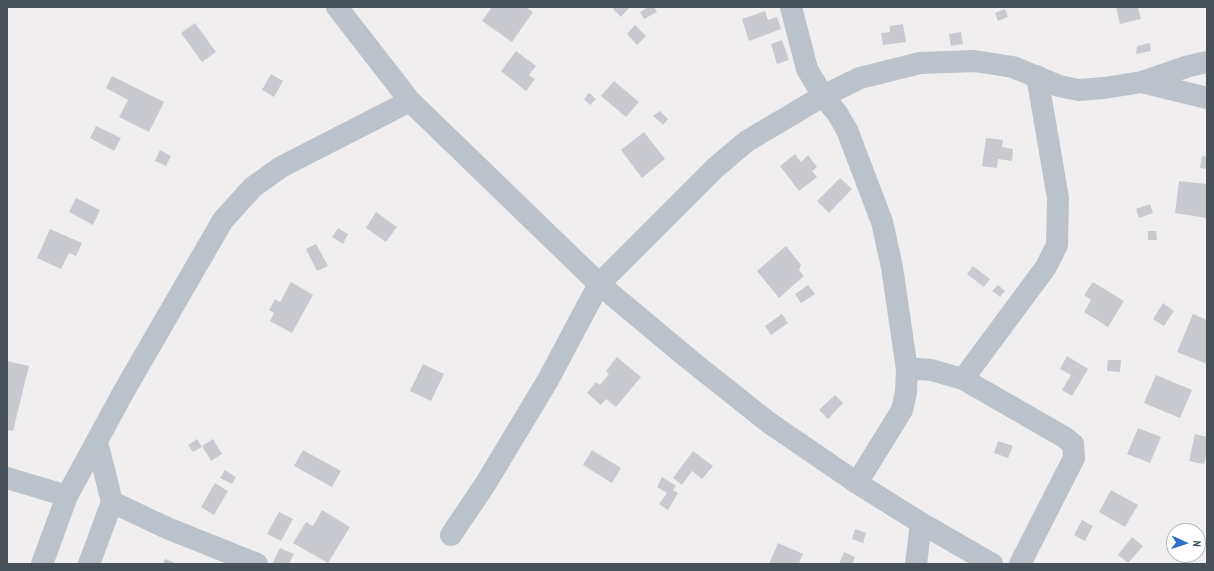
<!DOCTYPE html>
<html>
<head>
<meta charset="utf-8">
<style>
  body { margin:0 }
  #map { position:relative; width:1214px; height:571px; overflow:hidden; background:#f0eeee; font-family:"PT Sans Narrow",sans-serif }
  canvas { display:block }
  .frame { position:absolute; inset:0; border:8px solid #485059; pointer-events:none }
  .north { position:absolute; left:1166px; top:523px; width:40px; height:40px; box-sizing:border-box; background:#fff; border:1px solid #b6b9bd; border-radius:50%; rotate:93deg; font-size:11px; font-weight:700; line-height:16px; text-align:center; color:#485059 }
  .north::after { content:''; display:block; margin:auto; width:14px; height:18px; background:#306cc9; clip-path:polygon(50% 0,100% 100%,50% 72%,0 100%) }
</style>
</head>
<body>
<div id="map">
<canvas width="1214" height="571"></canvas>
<div class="frame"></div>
<div class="north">N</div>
</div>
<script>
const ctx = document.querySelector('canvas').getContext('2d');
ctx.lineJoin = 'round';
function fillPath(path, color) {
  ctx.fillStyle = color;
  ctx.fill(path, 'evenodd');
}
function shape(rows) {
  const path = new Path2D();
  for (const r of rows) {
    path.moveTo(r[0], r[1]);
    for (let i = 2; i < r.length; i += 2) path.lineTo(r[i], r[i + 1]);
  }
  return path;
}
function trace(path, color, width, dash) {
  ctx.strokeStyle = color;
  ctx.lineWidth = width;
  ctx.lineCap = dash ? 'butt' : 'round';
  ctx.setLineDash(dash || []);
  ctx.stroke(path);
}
fillPath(shape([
  [492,7,526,7,533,12,512,42,482,21],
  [615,7,628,7,629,8,621,17,613,9],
  [648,7,654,7,657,12,644,19,640,12],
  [1116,7,1138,7,1141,19,1120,24],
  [1005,9,1008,17,998,21,995,13],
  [765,11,768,20,777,17,781,29,749,41,742,19],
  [195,23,216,52,202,62,181,33],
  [903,24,906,42,883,45,881,33,890,32,890,26],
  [635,25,646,36,637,45,627,34],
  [961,32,963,44,951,46,949,34],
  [782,40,789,60,777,64,771,44],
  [1150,43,1151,51,1136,54,1137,46],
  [516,51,536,66,529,75,535,79,526,91,501,71],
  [271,74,283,81,274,97,262,90],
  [112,76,164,102,149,132,119,117,128,100,106,88],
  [614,81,639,102,626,117,601,96],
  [589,93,596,99,590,105,584,99],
  [660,111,668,119,663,125,653,116],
  [96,126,121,138,114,151,90,138],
  [644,132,665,159,642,178,621,150],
  [986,138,1003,140,1002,147,1013,149,1012,161,998,159,997,168,982,166],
  [160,150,171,156,166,166,155,161],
  [795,154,801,162,808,155,817,167,812,171,817,177,799,191,780,166],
  [1202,156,1207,157,1207,169,1200,168],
  [840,178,852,189,829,213,817,201],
  [1179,181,1207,184,1207,218,1175,213],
  [76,198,100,210,93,225,69,212],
  [1150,204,1153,213,1139,218,1136,209],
  [376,212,397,227,386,242,366,228],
  [338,228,348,234,343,244,332,237],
  [50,229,82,243,76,256,69,253,61,269,37,258],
  [1148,231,1156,231,1157,240,1148,240],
  [316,244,328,266,317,271,306,249],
  [786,246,801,265,799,270,804,276,779,298,757,271],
  [973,266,990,279,984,287,967,274],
  [291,282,313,295,292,333,270,321,274,313,269,310,275,299,280,302],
  [1093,282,1124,301,1108,327,1084,312,1091,300,1084,295],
  [808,285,815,294,801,303,795,294],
  [998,285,1005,291,1000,297,992,291],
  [1163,303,1174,311,1164,326,1153,319],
  [782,314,788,323,771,335,765,326],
  [1193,314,1207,320,1207,364,1177,352],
  [1067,356,1088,369,1072,396,1062,390,1071,375,1060,369],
  [617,357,641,377,616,407,606,399,601,405,587,393,596,382,600,385,609,374,606,371],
  [1108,360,1121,360,1120,372,1107,371],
  [7,361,29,366,13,431,7,430],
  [423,364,444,374,431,401,410,391],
  [1156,375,1192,390,1180,418,1144,403],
  [835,395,843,403,828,419,819,410],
  [1138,428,1161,437,1150,463,1127,454],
  [1195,434,1207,437,1207,452,1204,464,1189,461],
  [197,439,202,447,193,452,188,445],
  [213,439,222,454,211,461,202,446],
  [998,441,1013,446,1008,458,994,453],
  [303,450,341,471,332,487,294,466],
  [592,450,621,468,612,483,583,465],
  [693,451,713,466,702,479,692,471,682,485,673,478],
  [225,470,236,477,232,484,220,478],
  [662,477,676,486,673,490,678,493,668,510,659,504,667,493,657,487],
  [215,483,228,491,214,515,201,507],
  [1111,490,1138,505,1125,527,1099,512],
  [322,510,350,527,328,563,293,543,306,522,313,526],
  [279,512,293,519,281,541,267,534],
  [1082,520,1093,526,1085,541,1074,535],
  [855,529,866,533,863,543,852,539],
  [1132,537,1143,546,1128,563,1118,555],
  [778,543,803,554,799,563,802,564,769,564],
  [280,548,294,554,289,564,272,564],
  [844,552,855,557,852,564,839,564],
  [165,559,178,564,163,564]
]), '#c9cad0');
trace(shape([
  [337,7,410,101,599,284,690,360,768,422,857,483,921,523,992,564],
  [791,7,807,69,823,96,837,113,847,130,882,222,892,267,907,370,906,392,902,410,857,483],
  [1142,82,1207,98],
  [907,370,919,369,931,370,963,379,1046,267,1057,245,1058,198,1037,76],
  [963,379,1064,437,1073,444,1074,458,1020,564],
  [7,478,67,496],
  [112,502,167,528,257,564],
  [451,535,486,483,548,380,599,284,715,168,747,141,823,96,860,78,920,63,974,61,1013,67,1059,86,1079,90,1104,88,1142,82,1189,66,1207,62],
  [42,564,67,496,124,391,223,220,253,187,281,167,410,101],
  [89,564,112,502,97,442],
  [916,564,921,523]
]), '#bbc2c9', 22);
</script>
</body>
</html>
